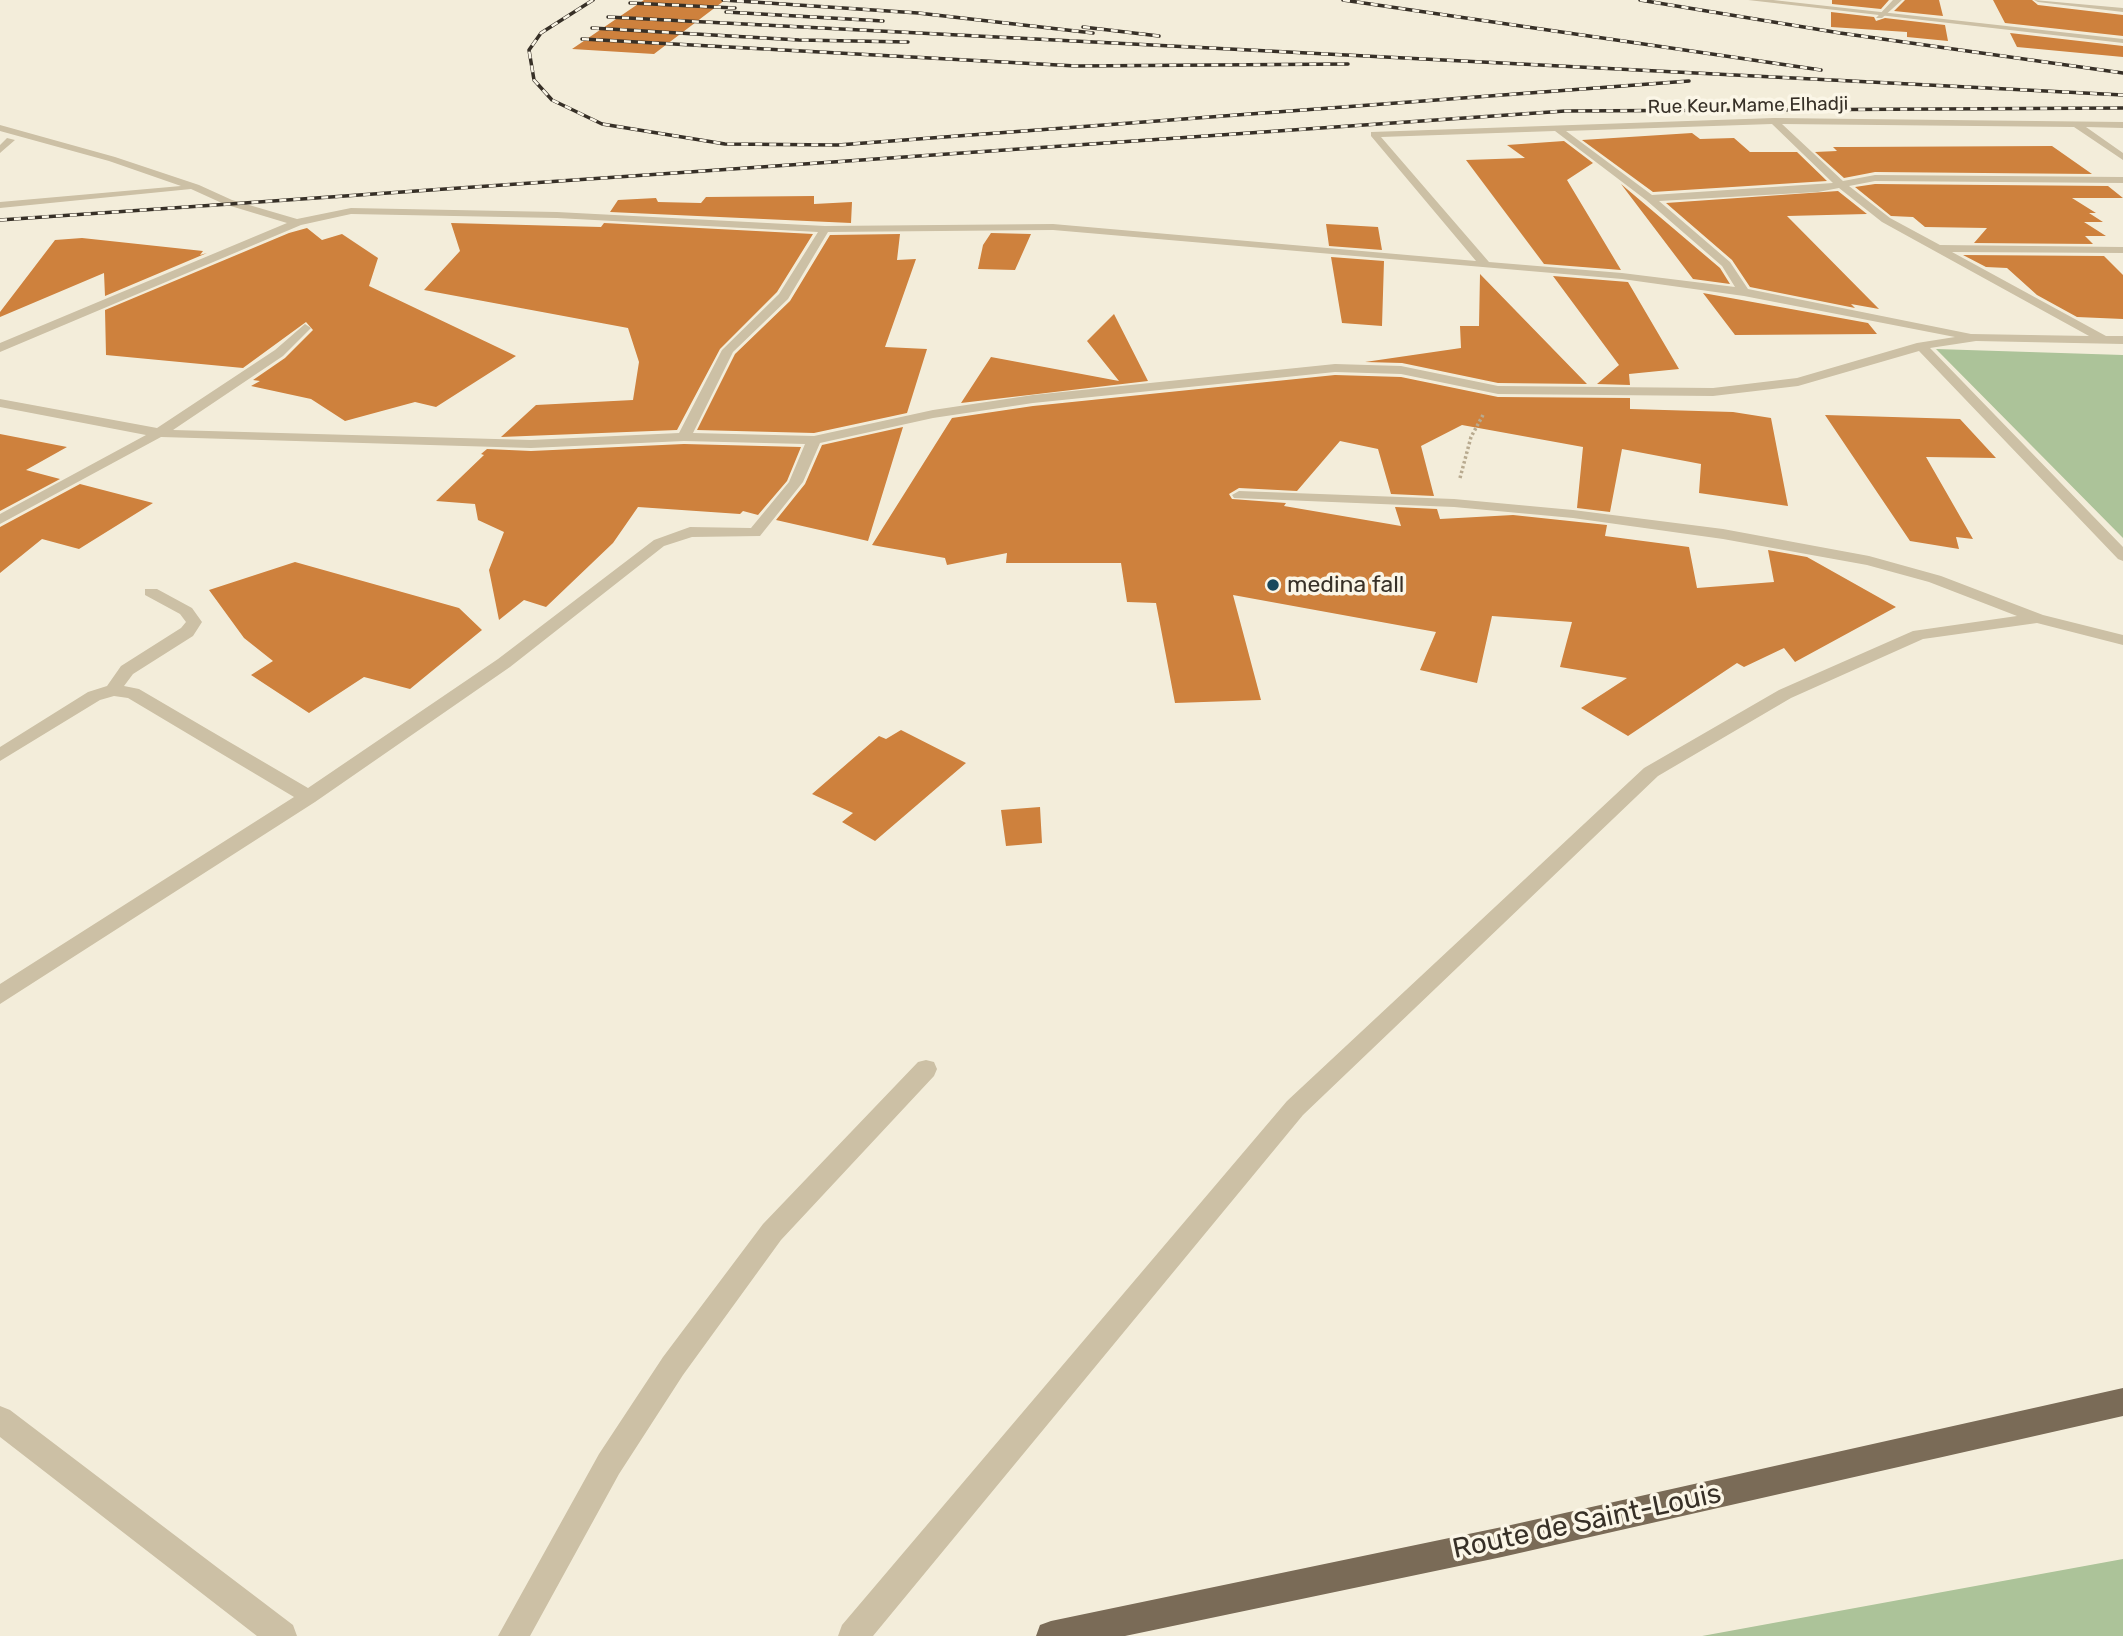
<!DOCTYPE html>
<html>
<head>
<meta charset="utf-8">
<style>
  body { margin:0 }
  canvas { display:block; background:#f3edda }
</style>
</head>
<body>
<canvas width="2123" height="1636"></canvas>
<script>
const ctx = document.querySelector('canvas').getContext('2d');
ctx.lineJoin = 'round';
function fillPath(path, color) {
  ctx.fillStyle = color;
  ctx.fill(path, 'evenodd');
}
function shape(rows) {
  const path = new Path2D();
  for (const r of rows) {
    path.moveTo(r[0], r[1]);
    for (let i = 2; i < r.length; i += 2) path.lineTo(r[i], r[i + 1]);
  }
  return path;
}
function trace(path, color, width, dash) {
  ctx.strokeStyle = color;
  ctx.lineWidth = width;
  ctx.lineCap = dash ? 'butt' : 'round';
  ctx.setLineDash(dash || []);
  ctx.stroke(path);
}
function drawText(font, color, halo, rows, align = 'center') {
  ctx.font = font + ' Rubik,sans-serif';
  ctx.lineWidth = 7;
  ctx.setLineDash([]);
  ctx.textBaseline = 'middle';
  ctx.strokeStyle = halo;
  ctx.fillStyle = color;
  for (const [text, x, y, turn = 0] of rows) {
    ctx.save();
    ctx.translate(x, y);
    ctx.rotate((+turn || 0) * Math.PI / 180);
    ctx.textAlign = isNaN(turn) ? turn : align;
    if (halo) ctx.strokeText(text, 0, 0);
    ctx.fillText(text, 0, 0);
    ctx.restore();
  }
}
fillPath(shape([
  [1936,349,2123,355,2123,538],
  [2123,1559,2123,1636,1702,1636]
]), '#acc399');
fillPath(shape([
  [644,0,725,0,654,54,572,49],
  [1832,0,1889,0,1881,9,1832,4],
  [1905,0,1939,0,1943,16,1894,11],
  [1993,0,2032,0,2038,5,2123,15,2123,36,2005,23],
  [1831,12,1874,17,1876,21,1885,18,1945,25,1948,41,1907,37,1907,32,1831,27],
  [2010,33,2123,46,2123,57,2017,47],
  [1692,133,1700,139,1734,138,1750,152,1797,152,1827,181,1653,192,1582,140],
  [1564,141,1593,163,1567,180,1621,270,1544,264,1466,160,1525,158,1507,145],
  [2052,146,2092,174,1875,172,1844,178,1815,152,1837,151,1833,147,1846,147],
  [1621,184,1720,268,1730,284,1693,279],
  [1875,184,2108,186,2123,198,2072,198,2096,213,2089,213,2103,222,2084,222,2106,236,2085,236,2093,244,1974,243,1987,228,1925,227,1913,217,1891,216,1855,187],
  [1838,191,1867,214,1787,216,1879,309,1851,304,1855,308,1750,287,1732,260,1666,203],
  [814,196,814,204,852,202,851,223,610,212,618,200,656,198,658,202,701,203,706,197],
  [451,223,601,227,604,223,813,234,777,292,720,349,677,430,501,437,536,405,633,400,639,362,628,328,424,290,460,251],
  [1326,224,1378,227,1382,250,1329,246],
  [307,228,322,240,342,234,378,258,369,286,516,356,436,407,415,402,345,421,311,399,251,386,260,381,253,380,285,358,313,330,306,322,243,368,106,355,105,310,289,233],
  [991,233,1031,234,1015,270,978,269,983,245],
  [900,234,897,260,916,259,885,347,927,349,907,413,814,433,697,430,735,354,790,301,830,235],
  [82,238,203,251,200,255,207,253,105,296,104,273,0,317,0,312,55,240],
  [1963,255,2104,256,2123,275,2123,319,2077,317,2037,295,2007,268,1986,267],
  [1331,257,1384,261,1382,326,1342,323],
  [1480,274,1587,384,1498,383,1402,363,1365,362,1461,348,1460,326,1479,326],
  [1553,276,1628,282,1679,369,1629,374,1630,385,1597,384,1619,365],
  [1703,293,1868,323,1877,334,1735,335],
  [1114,314,1148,381,961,403,991,357,1119,381,1087,341],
  [1335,375,1401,377,1498,397,1630,398,1630,409,1733,412,1771,418,1788,506,1699,493,1701,464,1622,449,1610,512,1577,508,1583,447,1462,425,1421,446,1434,496,1391,494,1378,449,1340,441,1297,491,1239,488,1229,494,1232,499,1286,503,1284,506,1401,526,1395,507,1437,509,1440,519,1513,515,1607,525,1605,536,1689,547,1697,588,1774,582,1768,550,1807,557,1896,607,1795,662,1784,648,1744,667,1737,663,1628,736,1581,708,1627,678,1560,667,1572,622,1492,616,1477,683,1420,670,1436,632,1233,595,1261,700,1175,703,1156,603,1127,602,1121,563,1006,563,1007,553,947,565,945,558,872,545,952,418,1033,406],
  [1825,415,1960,419,1996,458,1926,457,1973,539,1956,537,1959,549,1910,541],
  [903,427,868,541,776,520,805,484,822,445],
  [0,434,67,447,26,470,60,479,0,511],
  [684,444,801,447,787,481,758,515,743,511,740,514,638,507,613,543,546,607,524,600,499,620,489,570,504,532,478,520,475,504,436,501,484,455,481,454,487,449,531,451],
  [80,484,153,503,79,549,42,539,0,573,0,527],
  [295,562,459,608,482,630,410,689,364,677,309,713,251,675,273,661,244,638,209,590],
  [901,730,966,763,875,841,842,822,853,813,812,794,879,736,886,739],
  [1040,807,1042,843,1006,846,1001,810]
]), '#ce813d');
trace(shape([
  [1460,478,1471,437,1483,415]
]), '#b8aa8f', 3.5, [2.5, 2.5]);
fillPath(shape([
  [1893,0,1902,0,1882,18,1876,18,1893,0],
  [2034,0,2123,8,2123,12,2038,2,2034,0],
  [1774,118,2123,122,2123,128,2086,127,2123,153,2123,160,2074,127,1782,124,1843,181,1875,175,2123,177,2123,183,1875,181,1849,186,1890,218,1940,245,2123,247,2123,253,1952,252,2106,336,2123,336,2123,344,1976,341,1930,348,2123,547,2123,561,2118,559,1919,351,1798,386,1713,396,1498,394,1401,374,1335,372,1033,403,933,418,820,443,803,482,760,536,692,537,664,546,510,667,315,802,0,1004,0,984,294,797,128,698,114,696,100,700,0,761,0,747,88,692,107,686,121,666,181,628,186,622,180,614,145,595,145,589,157,589,192,608,202,622,193,636,133,674,124,686,139,689,308,788,498,659,654,540,690,527,751,528,789,482,805,444,684,441,531,448,161,437,0,524,0,514,146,435,0,407,0,399,157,428,275,350,305,324,311,328,283,356,173,430,531,440,679,433,722,350,779,294,818,232,557,218,351,214,301,225,0,352,0,343,287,223,224,204,191,189,0,208,0,202,181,186,109,161,0,131,0,125,115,157,199,185,232,200,297,219,351,208,557,212,825,226,1053,224,1476,261,1371,136,1371,132,1774,118],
  [1772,124,1833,183,1652,195,1566,131,1772,124],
  [1555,131,1646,200,1722,266,1735,287,1622,273,1489,262,1381,137,1555,131],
  [1839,188,1882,222,2089,336,1971,334,1748,289,1730,262,1659,201,1818,192,1839,188],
  [1053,230,1622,279,1744,296,1955,337,1917,343,1797,378,1713,388,1498,386,1401,366,1335,364,1033,395,933,410,814,436,693,433,733,352,788,299,828,232,1053,230],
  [7,138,15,140,0,153,0,145,7,138],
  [1239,491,1454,499,1573,510,1723,529,1869,556,1941,576,2043,615,2123,635,2123,645,2037,623,1923,639,1791,698,1658,776,1303,1115,873,1636,838,1636,842,1625,1287,1101,1644,768,1779,690,1913,631,2017,616,1929,582,1867,565,1723,539,1573,518,1454,507,1234,498,1232,495,1239,491],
  [926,1060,934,1062,937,1069,934,1076,781,1240,683,1375,619,1474,530,1636,498,1636,599,1454,663,1357,763,1224,918,1062,926,1060],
  [0,1406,10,1410,293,1625,297,1636,257,1636,0,1437,0,1406]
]), '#ccc0a5');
fillPath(shape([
  [1748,0,1773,0,2123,39,2123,43,1748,0]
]), '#ccc0a5');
fillPath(shape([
  [2123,1388,2123,1416,1502,1557,1125,1636,1036,1636,1040,1625,1051,1621,1502,1527,2123,1388]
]), '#7a6b57');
const rail = shape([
  [593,0,541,33,529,50,534,80,552,100,602,124,725,144,838,145,1689,81],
  [723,0,918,13,1093,33],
  [1343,0,1821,70],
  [1640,0,1840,33,2123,73],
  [630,3,735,8],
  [726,12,883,21],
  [608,17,2123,95],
  [1083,27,1159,36],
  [592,28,799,40,908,42],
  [582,39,1076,66,1348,64],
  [0,220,1565,111,2123,108]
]);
trace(rail, '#373027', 3.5);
trace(rail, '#fbf6e7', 2.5, [7]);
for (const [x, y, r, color] of [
  [1273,585,7,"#19485c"]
]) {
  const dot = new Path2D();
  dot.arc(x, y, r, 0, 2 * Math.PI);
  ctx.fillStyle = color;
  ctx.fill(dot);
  trace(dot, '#fbf6e7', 2.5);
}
drawText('19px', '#373027', '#fbf6e7', [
  ["Rue Keur Mame Elhadji",1748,106,-1]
]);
drawText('23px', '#373027', '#fbf6e7', [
  ["medina fall",1287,585]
], 'left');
drawText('28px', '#373027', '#fbf6e7', [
  ["Route de Saint-Louis",1587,1522,-12]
]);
</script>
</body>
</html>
